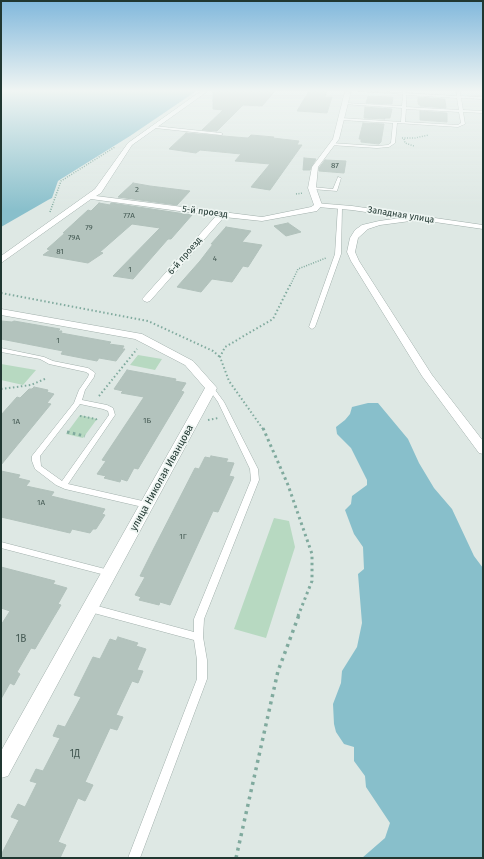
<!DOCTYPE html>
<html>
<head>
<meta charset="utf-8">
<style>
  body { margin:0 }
  #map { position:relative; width:484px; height:859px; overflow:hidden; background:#dee8e4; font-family:"Fira Sans",sans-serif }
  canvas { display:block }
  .frame { position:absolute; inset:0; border:2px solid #203731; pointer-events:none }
</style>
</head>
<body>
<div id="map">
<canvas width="484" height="859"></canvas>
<div class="frame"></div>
</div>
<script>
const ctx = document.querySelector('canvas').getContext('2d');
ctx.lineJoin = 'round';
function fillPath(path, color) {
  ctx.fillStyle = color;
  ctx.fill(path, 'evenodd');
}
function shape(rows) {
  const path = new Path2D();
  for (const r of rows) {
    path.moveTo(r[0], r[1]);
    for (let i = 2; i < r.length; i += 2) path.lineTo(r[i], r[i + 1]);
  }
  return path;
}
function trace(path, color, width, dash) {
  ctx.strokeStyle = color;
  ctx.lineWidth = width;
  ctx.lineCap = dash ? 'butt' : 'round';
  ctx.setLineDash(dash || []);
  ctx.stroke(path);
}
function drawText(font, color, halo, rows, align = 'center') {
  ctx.font = font + ' "Fira Sans",sans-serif';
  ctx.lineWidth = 3.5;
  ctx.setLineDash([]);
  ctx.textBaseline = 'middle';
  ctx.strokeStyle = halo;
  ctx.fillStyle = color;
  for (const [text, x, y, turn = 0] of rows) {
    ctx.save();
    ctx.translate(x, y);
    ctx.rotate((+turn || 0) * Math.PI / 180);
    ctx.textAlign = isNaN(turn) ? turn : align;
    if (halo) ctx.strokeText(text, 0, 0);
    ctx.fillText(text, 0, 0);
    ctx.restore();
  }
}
fillPath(shape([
  [138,355,162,359,155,370,130,365],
  [1,364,36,370,23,385,1,380],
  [80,415,97,419,83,438,66,434],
  [274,518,289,521,295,547,266,638,234,629]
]), '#b7d9c1');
fillPath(shape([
  [1,91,195,91,195,92,130,136,61,179,58,181,52,198,48,200,1,227],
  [368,403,378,403,408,439,419,463,434,488,452,509,474,556,483,568,483,858,362,858,385,838,390,823,366,787,365,776,354,761,354,747,344,744,336,732,334,724,333,704,341,683,342,671,357,647,362,623,358,574,364,569,363,547,354,534,345,510,351,504,352,496,367,485,367,480,351,448,337,434,336,427,345,420,350,414,352,407]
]), '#88bfcb');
const building = shape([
  [213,91,275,91,262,106,243,105,217,131,202,130,223,110,213,109,213,91],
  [309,91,327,91,325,97,332,97,327,113,297,111,309,91],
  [368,96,393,97,392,104,366,103,368,96],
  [418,97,445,99,446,108,420,106,420,105,418,104,418,97],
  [365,107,392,109,390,118,385,118,385,119,364,118,365,107],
  [420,111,447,113,447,122,420,120,420,111],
  [363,123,384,124,381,142,379,144,361,142,361,139,359,139,363,123],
  [186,133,248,138,251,135,274,137,273,138,299,141,297,145,302,145,270,190,251,187,270,164,235,161,241,154,200,150,196,153,169,149,186,133],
  [304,158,316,159,310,170,303,170,304,158],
  [325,160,346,161,344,173,319,171,319,168,325,160],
  [133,183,150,186,190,191,177,205,118,197,133,183],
  [99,203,110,205,111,203,192,215,171,239,168,239,133,279,113,276,160,228,132,224,100,252,103,253,88,263,43,255,50,250,47,249,65,233,63,233,88,210,91,211,99,203],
  [288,223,301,232,286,236,274,226,288,223],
  [226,227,251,231,242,242,262,245,248,267,243,266,232,282,212,279,201,292,177,287,200,261,213,244,211,244,226,227],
  [1,321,12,322,14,321,60,329,58,331,62,331,61,333,111,342,109,344,124,346,122,349,125,349,116,361,99,358,97,361,61,354,63,351,1,339,1,321],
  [127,370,176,379,175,381,186,383,181,391,184,392,138,469,134,468,127,481,121,479,120,482,104,478,106,476,97,474,106,461,102,460,144,397,121,393,123,391,114,389,127,370],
  [34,387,48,390,47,392,54,394,47,403,51,404,1,465,1,415,17,397,20,398,29,389,32,389,34,387],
  [211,456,228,459,226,462,234,463,229,476,234,477,218,512,213,511,170,605,160,602,159,605,139,600,141,597,135,595,145,577,140,576,154,548,195,468,199,469,205,457,210,458,211,456],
  [1,471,20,475,18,478,30,481,26,486,54,492,51,496,105,509,102,514,105,515,96,529,93,529,90,533,72,529,70,533,1,517,1,471],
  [1,567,55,581,53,584,67,588,58,604,61,605,52,620,35,649,31,648,17,672,20,674,14,685,10,683,1,699,1,625,10,611,1,608,1,567],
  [118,637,138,643,136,646,146,649,137,670,143,671,138,683,132,681,116,715,123,717,117,730,110,728,85,782,93,785,85,801,78,798,58,842,66,845,60,858,1,858,1,855,19,820,11,817,18,804,25,807,37,783,30,781,36,769,43,771,60,738,53,736,58,725,65,727,81,697,74,695,93,657,100,659,110,639,116,641,118,637]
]);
fillPath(building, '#b3c3bd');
trace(building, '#b1c1bb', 1);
const service = shape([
  [358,91,403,93,403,91,407,91,406,93,457,96,456,91,460,91,460,96,483,97,483,99,461,98,463,110,483,111,483,113,463,112,465,124,458,127,397,123,395,143,389,147,377,148,330,145,330,143,331,143,377,146,388,145,391,143,393,123,341,120,339,119,341,118,401,122,402,108,343,104,345,103,402,106,403,94,358,91],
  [406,95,457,98,459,110,406,107,406,95],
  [406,109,459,112,461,123,458,125,405,122,406,109],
  [154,126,221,133,223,134,221,135,155,128,154,126],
  [338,177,341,178,337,191,312,189,310,188,312,187,333,189,338,177],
  [338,206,342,207,341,254,315,327,312,329,309,327,335,254,338,206],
  [1,348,44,357,53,361,88,368,94,372,95,373,94,377,85,390,82,400,107,405,113,408,115,415,68,484,147,502,150,503,151,505,150,507,147,508,65,489,56,485,35,469,32,461,32,456,74,403,79,390,88,377,89,374,86,372,49,364,40,359,1,352,1,348],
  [80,404,103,409,108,411,109,415,62,481,41,466,40,456,80,404],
  [211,386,213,387,224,402,258,469,259,480,204,619,203,637,207,660,207,679,140,858,128,858,197,679,197,660,194,640,90,612,87,611,85,608,87,605,90,604,194,632,194,619,251,480,250,469,218,402,208,388,211,386],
  [1,542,109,570,112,571,113,573,112,575,109,576,1,548,1,542]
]);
const minor = shape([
  [201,91,208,91,132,145,101,193,96,196,262,217,311,207,314,205,308,188,312,167,333,139,345,91,351,91,339,139,318,167,316,188,322,205,317,211,262,221,224,217,150,301,147,302,144,301,142,299,144,297,216,216,91,199,1,263,1,256,95,189,128,143,201,91],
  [415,216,418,216,418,220,380,225,368,229,358,238,355,252,359,261,432,375,483,441,483,454,479,453,422,376,351,261,347,252,350,238,355,230,362,225,379,221,415,216],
  [1,309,142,334,193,361,217,388,8,776,1,778,1,751,205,388,185,365,135,339,1,315,1,309]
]);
const tertiary = shape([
  [315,203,352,206,483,225,483,229,352,210,318,207,315,207,315,203]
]);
trace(service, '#a1afab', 1);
trace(minor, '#a1afab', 1);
trace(tertiary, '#a1afab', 1);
trace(shape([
  [402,138,415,138,429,135],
  [404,139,405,143,414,146],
  [296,194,303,193],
  [50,212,61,181,115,147],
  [290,286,298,269,326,258]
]), '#80aa9e', 1.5, [1, 1.5]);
trace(shape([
  [1,293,148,321,213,351,220,357],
  [1,389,31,385,47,378],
  [99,396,137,349],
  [80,416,96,419,97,421],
  [208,420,218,418],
  [263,429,229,381,220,357,225,347,273,319,290,285]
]), '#80aa9e', 2, [1.5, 2.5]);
trace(shape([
  [263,428,288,485,312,554,312,581,298,616],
  [67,432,85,436]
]), '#80aa9e', 3, [2.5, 3.5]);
trace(shape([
  [236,858,278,671,299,615]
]), '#80aa9e', 3.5, [3, 4.5]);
fillPath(service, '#fff');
fillPath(minor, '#fff');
fillPath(tertiary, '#fff');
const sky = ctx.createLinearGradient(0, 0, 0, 211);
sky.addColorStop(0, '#81b8dc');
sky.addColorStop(0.43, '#f0f5f3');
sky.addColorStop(1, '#f0f5f300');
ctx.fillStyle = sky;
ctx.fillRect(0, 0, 484, 211);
drawText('8px', '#455a54', null, [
  ["87",335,166],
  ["2",137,190],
  ["77А",129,216],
  ["79",89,228],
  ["79А",74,238],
  ["81",60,252],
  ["4",215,259],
  ["1",130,270],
  ["1",58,341],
  ["1Б",147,421],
  ["1А",16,422],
  ["1А",41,503],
  ["1Г",183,537]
]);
drawText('9px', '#203731', '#eef5f2', [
  ["5-й проезд",205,212,7],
  ["Западная улица",401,215,9],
  ["6-й проезд",185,256,-49]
]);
drawText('10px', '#203731', '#eef5f2', [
  ["улица Николая Иванцова",162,478,-61]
]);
drawText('10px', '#455a54', null, [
  ["1В",21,639],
  ["1Д",75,754]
]);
</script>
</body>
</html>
